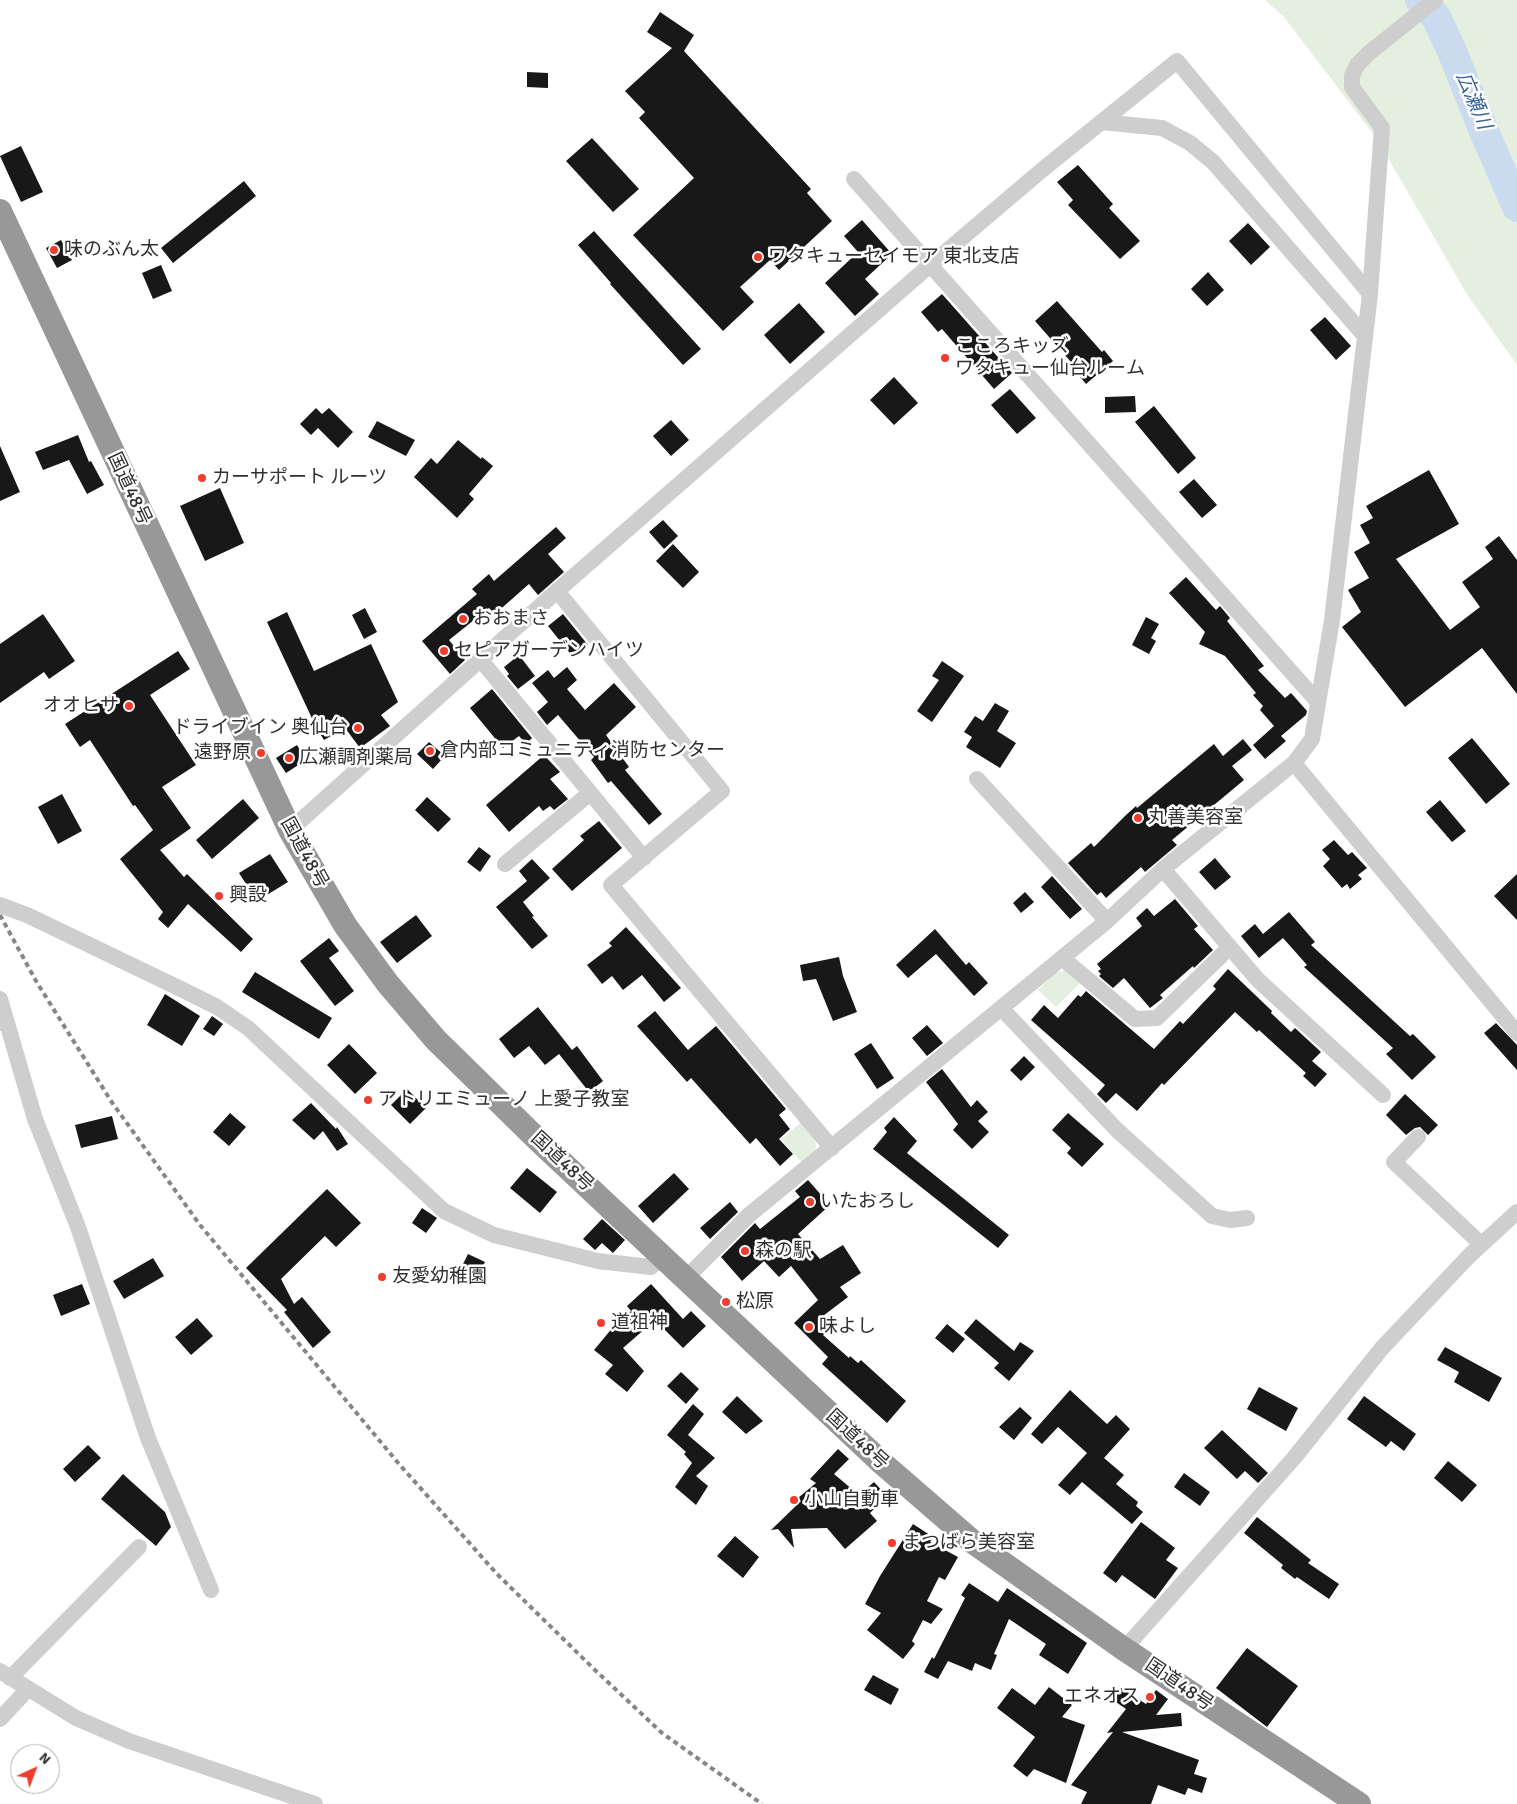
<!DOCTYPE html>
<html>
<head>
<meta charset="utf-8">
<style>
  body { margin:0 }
  #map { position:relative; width:1517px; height:1804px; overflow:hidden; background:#fff; font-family:Signika,sans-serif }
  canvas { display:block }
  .north { position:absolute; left:10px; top:1744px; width:50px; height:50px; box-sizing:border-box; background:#fff; border:1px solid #adadad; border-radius:50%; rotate:43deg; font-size:14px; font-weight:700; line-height:20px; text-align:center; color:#313131 }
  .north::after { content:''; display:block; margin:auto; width:18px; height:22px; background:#f03c2c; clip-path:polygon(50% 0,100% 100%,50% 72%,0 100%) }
</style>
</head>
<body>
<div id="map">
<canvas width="1517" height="1804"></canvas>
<div class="north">N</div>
</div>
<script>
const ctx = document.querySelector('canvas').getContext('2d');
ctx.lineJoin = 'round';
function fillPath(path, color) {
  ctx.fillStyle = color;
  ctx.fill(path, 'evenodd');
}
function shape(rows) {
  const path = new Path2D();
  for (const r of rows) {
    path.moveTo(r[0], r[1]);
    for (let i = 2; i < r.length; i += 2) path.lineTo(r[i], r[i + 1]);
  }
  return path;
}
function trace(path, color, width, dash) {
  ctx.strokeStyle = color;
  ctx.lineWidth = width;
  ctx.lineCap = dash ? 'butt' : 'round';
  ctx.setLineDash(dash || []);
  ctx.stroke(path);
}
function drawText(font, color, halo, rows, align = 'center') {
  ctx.font = font + ' Signika,"Noto Sans JP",sans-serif';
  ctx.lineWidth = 5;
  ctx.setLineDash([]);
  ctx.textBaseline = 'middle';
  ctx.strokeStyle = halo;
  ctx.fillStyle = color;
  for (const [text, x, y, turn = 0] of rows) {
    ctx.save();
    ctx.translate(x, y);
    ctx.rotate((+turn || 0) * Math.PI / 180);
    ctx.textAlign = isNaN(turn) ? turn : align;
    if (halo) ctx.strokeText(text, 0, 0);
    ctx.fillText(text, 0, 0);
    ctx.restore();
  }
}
fillPath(shape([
  [1265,0,1517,0,1517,365,1468,296,1377,139,1284,17],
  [1066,970,1080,983,1056,1007,1038,990,1055,973],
  [804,1120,815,1135,816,1151,802,1163,781,1139]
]), '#e5efdf');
trace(shape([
  [1420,0,1436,17,1452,51,1483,129,1517,207]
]), '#cbdbef', 30);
fillPath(shape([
  [660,12,694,35,684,51,811,189,807,193,832,221,779,270,770,260,740,287,754,302,723,331,633,235,694,178,639,118,645,112,625,91,672,48,647,32],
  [527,72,548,73,548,88,527,87],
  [592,138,639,189,613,212,566,161],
  [21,146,43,192,21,202,0,156],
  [1078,165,1113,204,1109,208,1140,241,1120,259,1068,205,1073,200,1057,182],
  [244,181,256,196,173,263,161,248],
  [862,220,892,254,865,279,879,294,855,316,825,283,858,252,844,236],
  [1248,223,1270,247,1251,265,1229,241],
  [594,231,701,349,683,365,610,284,611,283,578,245],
  [61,240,72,260,57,268,46,248],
  [161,265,172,291,153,299,142,273],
  [1208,272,1224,290,1207,306,1191,289],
  [942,294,1012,373,994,389,942,329,938,332,921,312],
  [1057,301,1102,352,1104,350,1113,361,1086,384,1076,372,1078,370,1035,321],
  [799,303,825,332,790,364,764,335],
  [1325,317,1351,346,1336,360,1310,330],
  [894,377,918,403,894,425,870,400],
  [1010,389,1036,418,1017,434,991,405],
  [1135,396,1136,412,1105,413,1105,397],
  [1154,406,1196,458,1178,474,1135,422],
  [316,408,322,414,329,408,353,432,338,448,318,428,311,435,300,424],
  [671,420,689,440,671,456,653,436],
  [377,421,415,440,406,456,368,437],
  [78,435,89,462,91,461,104,485,87,494,69,460,43,470,35,452],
  [458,440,481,459,482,457,493,466,469,494,474,499,457,518,414,477,431,458,437,464],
  [0,446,20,492,0,501],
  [1429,470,1459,524,1396,559,1450,630,1480,607,1462,582,1493,559,1485,547,1499,536,1517,560,1517,694,1482,648,1405,707,1342,627,1361,612,1348,590,1369,578,1354,552,1370,543,1360,525,1373,518,1366,506],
  [1194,479,1217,505,1202,518,1179,492],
  [220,488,244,543,205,561,180,506],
  [663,520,678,536,664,549,649,532],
  [556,527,566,538,548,554,564,572,538,595,529,584,495,614,489,608,449,640,465,660,450,674,422,641,477,594,472,589,489,574,494,581],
  [673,544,699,572,683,588,656,561],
  [1186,577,1216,610,1220,606,1230,618,1227,621,1264,666,1258,670,1285,698,1291,693,1307,711,1306,715,1281,736,1286,741,1265,759,1253,745,1274,726,1260,710,1263,706,1253,695,1256,693,1225,656,1199,644,1205,632,1169,593],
  [365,608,377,632,364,639,352,615],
  [287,612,314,671,371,644,398,702,381,715,390,726,360,748,345,728,324,740,316,727,267,622],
  [43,614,75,661,49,679,44,672,0,703,0,644],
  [563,614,588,645,573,657,548,626],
  [1146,617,1159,624,1151,638,1156,641,1149,654,1132,645],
  [178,651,190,669,150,695,196,765,162,787,191,828,160,850,184,877,187,874,253,939,241,952,188,904,168,928,158,919,163,912,120,859,153,830,135,805,133,806,90,740,80,747,65,724],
  [519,655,535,676,518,689,507,676,509,674,504,667],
  [942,661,964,676,932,722,917,711,939,680,932,676],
  [567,667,577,680,567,689,585,710,614,683,636,707,606,735,629,767,625,770,662,814,649,825,611,781,608,783,591,760,594,757,558,715,547,725,537,712,548,702,532,683,548,670,554,678],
  [492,689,532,738,526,744,519,736,503,748,470,708],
  [995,703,1009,711,997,731,1016,743,1000,768,966,747,972,737,964,732,975,716,983,721],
  [1472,738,1510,784,1486,804,1448,758],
  [1243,739,1252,750,1232,766,1244,780,1172,840,1177,845,1145,872,1141,867,1106,898,1101,892,1097,895,1068,863,1091,843,1094,847,1126,815,1136,806,1137,808,1214,744,1223,756],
  [429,742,445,756,433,769,417,754],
  [297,745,306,760,286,773,276,758],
  [544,755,560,772,550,779,568,799,554,810,550,806,543,811,539,806,509,832,486,805],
  [62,794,82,831,58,844,38,807],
  [427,797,451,819,438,832,415,810],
  [243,799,259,818,212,859,196,840],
  [1440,800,1466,831,1452,842,1426,812],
  [599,821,622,848,572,891,552,869,584,840,580,836],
  [1334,840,1348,855,1352,852,1367,868,1358,875,1362,879,1350,889,1347,884,1342,888,1323,866,1330,859,1322,850],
  [479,847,491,856,480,872,467,862],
  [270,854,288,882,257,901,239,873],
  [1215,858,1231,877,1215,890,1199,872],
  [532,859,550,878,523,902,534,916,532,917,548,936,532,949,496,907,527,881,519,871],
  [1517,874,1517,920,1494,896],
  [1052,876,1082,909,1070,919,1041,887],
  [1025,892,1034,902,1021,913,1013,903],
  [1175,899,1198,926,1194,929,1213,950,1194,968,1193,966,1160,995,1163,998,1150,1008,1124,978,1113,988,1099,976,1101,974,1098,971,1101,969,1097,964,1142,926,1136,918,1147,908,1154,916],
  [1289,912,1315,942,1311,945,1410,1036,1413,1034,1436,1057,1412,1080,1386,1054,1393,1048,1304,967,1307,965,1283,938,1259,958,1241,936,1255,924,1263,934],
  [416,915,432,936,397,963,380,942],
  [626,927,681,988,664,1002,642,975,623,990,612,976,602,984,587,965,612,946,609,943],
  [935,929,966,965,969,962,988,983,974,996,936,954,908,978,896,965],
  [329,938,339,951,329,958,354,991,335,1006,300,961],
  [839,957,843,976,857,1012,833,1021,816,979,803,981,800,965],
  [1228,969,1272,1011,1271,1013,1291,1032,1295,1028,1321,1052,1312,1061,1327,1074,1315,1087,1303,1076,1306,1073,1259,1030,1257,1032,1235,1012,1164,1085,1162,1083,1137,1111,1116,1093,1106,1103,1097,1094,1105,1085,1031,1020,1044,1005,1058,1018,1078,995,1081,997,1086,991,1154,1049,1180,1021,1183,1024,1216,989,1213,986],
  [255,972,332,1018,319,1039,242,992],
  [165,994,200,1016,182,1046,147,1025],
  [538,1007,572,1050,577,1046,603,1081,589,1092,559,1054,545,1065,529,1046,514,1058,499,1039],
  [655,1011,688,1050,716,1026,786,1109,779,1115,790,1129,779,1139,793,1154,780,1166,756,1138,750,1144,691,1078,687,1082,637,1026],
  [212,1016,223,1024,214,1036,203,1029],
  [1496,1023,1517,1045,1517,1070,1484,1033],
  [927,1025,943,1043,927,1056,912,1038],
  [871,1043,894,1078,877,1089,854,1054],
  [349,1044,377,1073,355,1094,327,1065],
  [1024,1056,1035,1067,1021,1081,1010,1070],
  [942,1069,971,1107,977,1100,988,1112,978,1121,989,1132,972,1149,953,1130,958,1124,926,1082],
  [407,1089,426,1108,410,1124,391,1105],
  [1405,1094,1438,1125,1428,1135,1420,1127,1415,1128,1406,1135,1386,1115],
  [311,1103,336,1129,337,1127,348,1144,337,1151,323,1131,314,1140,292,1120],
  [230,1113,246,1127,229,1146,213,1132],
  [1068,1113,1104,1144,1082,1167,1067,1153,1071,1148,1052,1130],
  [112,1116,118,1139,81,1148,75,1125],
  [894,1117,917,1141,907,1153,1009,1235,998,1248,873,1149,887,1132,884,1128],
  [527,1168,557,1192,540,1213,510,1188],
  [674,1173,689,1189,653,1223,638,1206],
  [808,1180,830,1205,798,1234,820,1259,843,1245,861,1273,840,1287,848,1297,819,1319,829,1330,823,1335,849,1358,850,1356,858,1363,861,1360,906,1401,887,1423,822,1364,828,1357,794,1323,818,1300,791,1266,779,1277,764,1261,742,1281,721,1257,755,1223,760,1229,800,1197,795,1191],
  [327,1189,361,1223,336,1247,325,1236,281,1279,294,1304,302,1297,331,1332,313,1348,284,1312,287,1310,246,1268],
  [730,1202,738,1212,710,1239,700,1228],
  [422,1208,437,1218,426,1233,412,1223],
  [602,1219,625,1240,613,1253,602,1243,595,1250,583,1239],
  [468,1254,485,1262,476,1278,460,1270],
  [153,1258,164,1276,124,1299,113,1281],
  [82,1284,90,1304,61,1316,53,1295],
  [651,1284,683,1319,691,1311,706,1326,683,1348,658,1323,649,1331,646,1328,623,1348,644,1371,627,1392,605,1374,613,1365,594,1350,614,1326,631,1311,627,1306],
  [197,1318,213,1336,191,1355,175,1337],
  [976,1319,1014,1351,1020,1342,1034,1351,1009,1381,994,1368,999,1363,964,1333],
  [947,1324,965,1339,953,1353,935,1338],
  [1445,1347,1502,1378,1489,1402,1454,1382,1459,1372,1437,1360],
  [681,1372,699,1389,686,1404,667,1386],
  [1259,1387,1298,1408,1286,1431,1247,1409],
  [1070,1390,1107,1424,1116,1415,1130,1429,1104,1458,1124,1475,1116,1484,1138,1502,1136,1506,1143,1512,1132,1524,1082,1482,1070,1495,1058,1485,1087,1453,1058,1427,1042,1444,1031,1434],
  [737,1396,763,1421,746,1434,722,1412],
  [1364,1396,1416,1434,1404,1451,1391,1441,1386,1447,1347,1419],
  [693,1404,704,1414,688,1435,715,1458,696,1476,708,1486,696,1505,675,1487,692,1463,684,1454,686,1452,667,1435],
  [1020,1407,1032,1418,1014,1440,999,1427],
  [1222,1430,1268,1473,1258,1483,1245,1471,1237,1479,1204,1448],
  [88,1445,101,1458,75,1482,63,1469],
  [838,1449,849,1459,834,1474,859,1495,874,1482,887,1496,870,1513,877,1521,845,1549,827,1528,791,1529,794,1548,778,1529,771,1530,801,1501,798,1498,816,1483,810,1479],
  [1448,1461,1477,1485,1462,1502,1434,1478],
  [1184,1473,1210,1492,1200,1506,1174,1487],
  [123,1474,165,1512,171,1527,156,1546,101,1499],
  [1257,1517,1311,1560,1308,1563,1339,1584,1329,1599,1297,1577,1295,1579,1281,1568,1283,1565,1244,1533],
  [1141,1522,1175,1548,1166,1560,1178,1568,1155,1599,1122,1575,1116,1583,1103,1573],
  [913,1524,933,1537,930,1542,958,1557,945,1580,939,1577,927,1601,943,1609,931,1624,923,1620,912,1641,915,1644,903,1659,867,1630,881,1613,865,1604,880,1576],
  [735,1536,759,1557,743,1578,717,1556],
  [969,1583,998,1602,1007,1588,1087,1643,1068,1674,1039,1655,1046,1644,1009,1619,994,1654,997,1655,991,1670,975,1663,972,1671,948,1661,938,1679,924,1672,932,1657,934,1659,965,1598,961,1595],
  [1247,1648,1298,1686,1267,1727,1216,1688],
  [873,1675,899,1689,891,1705,864,1690],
  [1049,1687,1072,1705,1062,1717,1085,1725,1066,1783,1034,1769,1027,1777,1013,1766,1035,1737,997,1708,1012,1688,1035,1705],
  [1121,1688,1146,1704,1156,1690,1168,1699,1156,1715,1181,1713,1182,1726,1122,1732,1199,1760,1194,1774,1207,1778,1202,1793,1188,1788,1185,1795,1158,1785,1151,1804,1081,1804,1087,1792,1071,1785,1113,1732,1107,1733,1126,1709,1113,1700]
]), '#181818');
trace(shape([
  [1101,122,1162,128,1190,143,1213,162,1364,335],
  [854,179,1317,701],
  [557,591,722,791,611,885,832,1148],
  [480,659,644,858],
  [1294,763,1517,1033],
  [977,779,1107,921],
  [290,830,557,591,929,266,1042,170,1177,61,1370,294],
  [505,864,590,793],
  [1163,869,1258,980,1383,1095],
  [0,905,27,915,181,989,217,1007,248,1028,444,1211,494,1235,598,1261,651,1267,661,1257],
  [1062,958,1135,1019,1157,1018,1230,947],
  [0,999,5,1016,0,1023],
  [1001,1008,1117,1130,1212,1216,1230,1220,1247,1218],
  [5,1016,35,1119,78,1227,148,1438,211,1590],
  [1418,1137,1394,1162,1481,1244],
  [686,1278,749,1215,1107,921,1163,869,1294,763,1312,739,1332,620,1370,294,1382,128,1352,87,1352,76,1357,65,1369,53,1435,0],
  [1124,1649,1294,1458,1382,1348,1469,1256,1517,1212],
  [0,1671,76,1718,129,1741,315,1804],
  [10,1678,139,1547],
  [0,1719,27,1690]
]), '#cecece', 16);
trace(shape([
  [0,211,290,830,345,925,388,984,436,1040,538,1140,882,1463,973,1542,1124,1649,1359,1804]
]), '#989898', 24);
trace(shape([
  [0,915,36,981,111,1101,200,1225,399,1464,497,1574,595,1670,662,1733,762,1804]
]), '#868686', 4, [5, 4]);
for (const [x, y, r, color] of [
  [54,250,5,"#f03c2c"],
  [758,257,5,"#f03c2c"],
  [945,358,5,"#f03c2c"],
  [202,478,5,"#f03c2c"],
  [463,619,5,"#f03c2c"],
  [444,651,5,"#f03c2c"],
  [129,706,5,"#f03c2c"],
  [358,728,5,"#f03c2c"],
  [430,751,5,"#f03c2c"],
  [261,753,5,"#f03c2c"],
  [289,758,5,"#f03c2c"],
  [1138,818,5,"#f03c2c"],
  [219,896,5,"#f03c2c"],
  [368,1100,5,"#f03c2c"],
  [810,1202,5,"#f03c2c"],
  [745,1251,5,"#f03c2c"],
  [382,1277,5,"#f03c2c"],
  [726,1302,5,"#f03c2c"],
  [601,1323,5,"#f03c2c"],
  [809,1327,5,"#f03c2c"],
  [794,1500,5,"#f03c2c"],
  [892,1543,5,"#f03c2c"],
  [1150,1697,5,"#f03c2c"]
]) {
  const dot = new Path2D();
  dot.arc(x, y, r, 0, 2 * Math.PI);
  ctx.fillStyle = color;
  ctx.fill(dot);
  trace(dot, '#fff', 2);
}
drawText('19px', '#313131', '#fff', [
  ["味のぶん太",64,250],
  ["ワタキューセイモア 東北支店",768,257],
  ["こころキッズ",955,347],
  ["ワタキュー仙台ルーム",955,369],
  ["カーサポート ルーツ",212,478],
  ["おおまさ",473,619],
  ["セピアガーデンハイツ",454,651],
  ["オオヒサ",119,706,"right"],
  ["ドライブイン 奥仙台",348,728,"right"],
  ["倉内部コミュニティ消防センター",440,751],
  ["遠野原",251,753,"right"],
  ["広瀬調剤薬局",299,758],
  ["丸善美容室",1148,818],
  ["興設",229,896],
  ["アトリエミューノ 上愛子教室",378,1100],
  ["いたおろし",820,1202],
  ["森の駅",755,1251],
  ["友愛幼稚園",392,1277],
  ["松原",736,1302],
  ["道祖神",611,1323],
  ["味よし",819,1327],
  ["小山自動車",804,1500],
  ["まつばら美容室",902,1543],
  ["エネオス",1140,1697,"right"]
], 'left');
drawText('19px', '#313131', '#fff', [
  ["国道48号",129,489,65],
  ["国道48号",304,853,61],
  ["国道48号",562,1162,43],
  ["国道48号",857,1440,43],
  ["国道48号",1179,1685,34]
]);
drawText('italic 20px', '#39669a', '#fff', [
  ["広瀬川",1473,101,67]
]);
</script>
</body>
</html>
